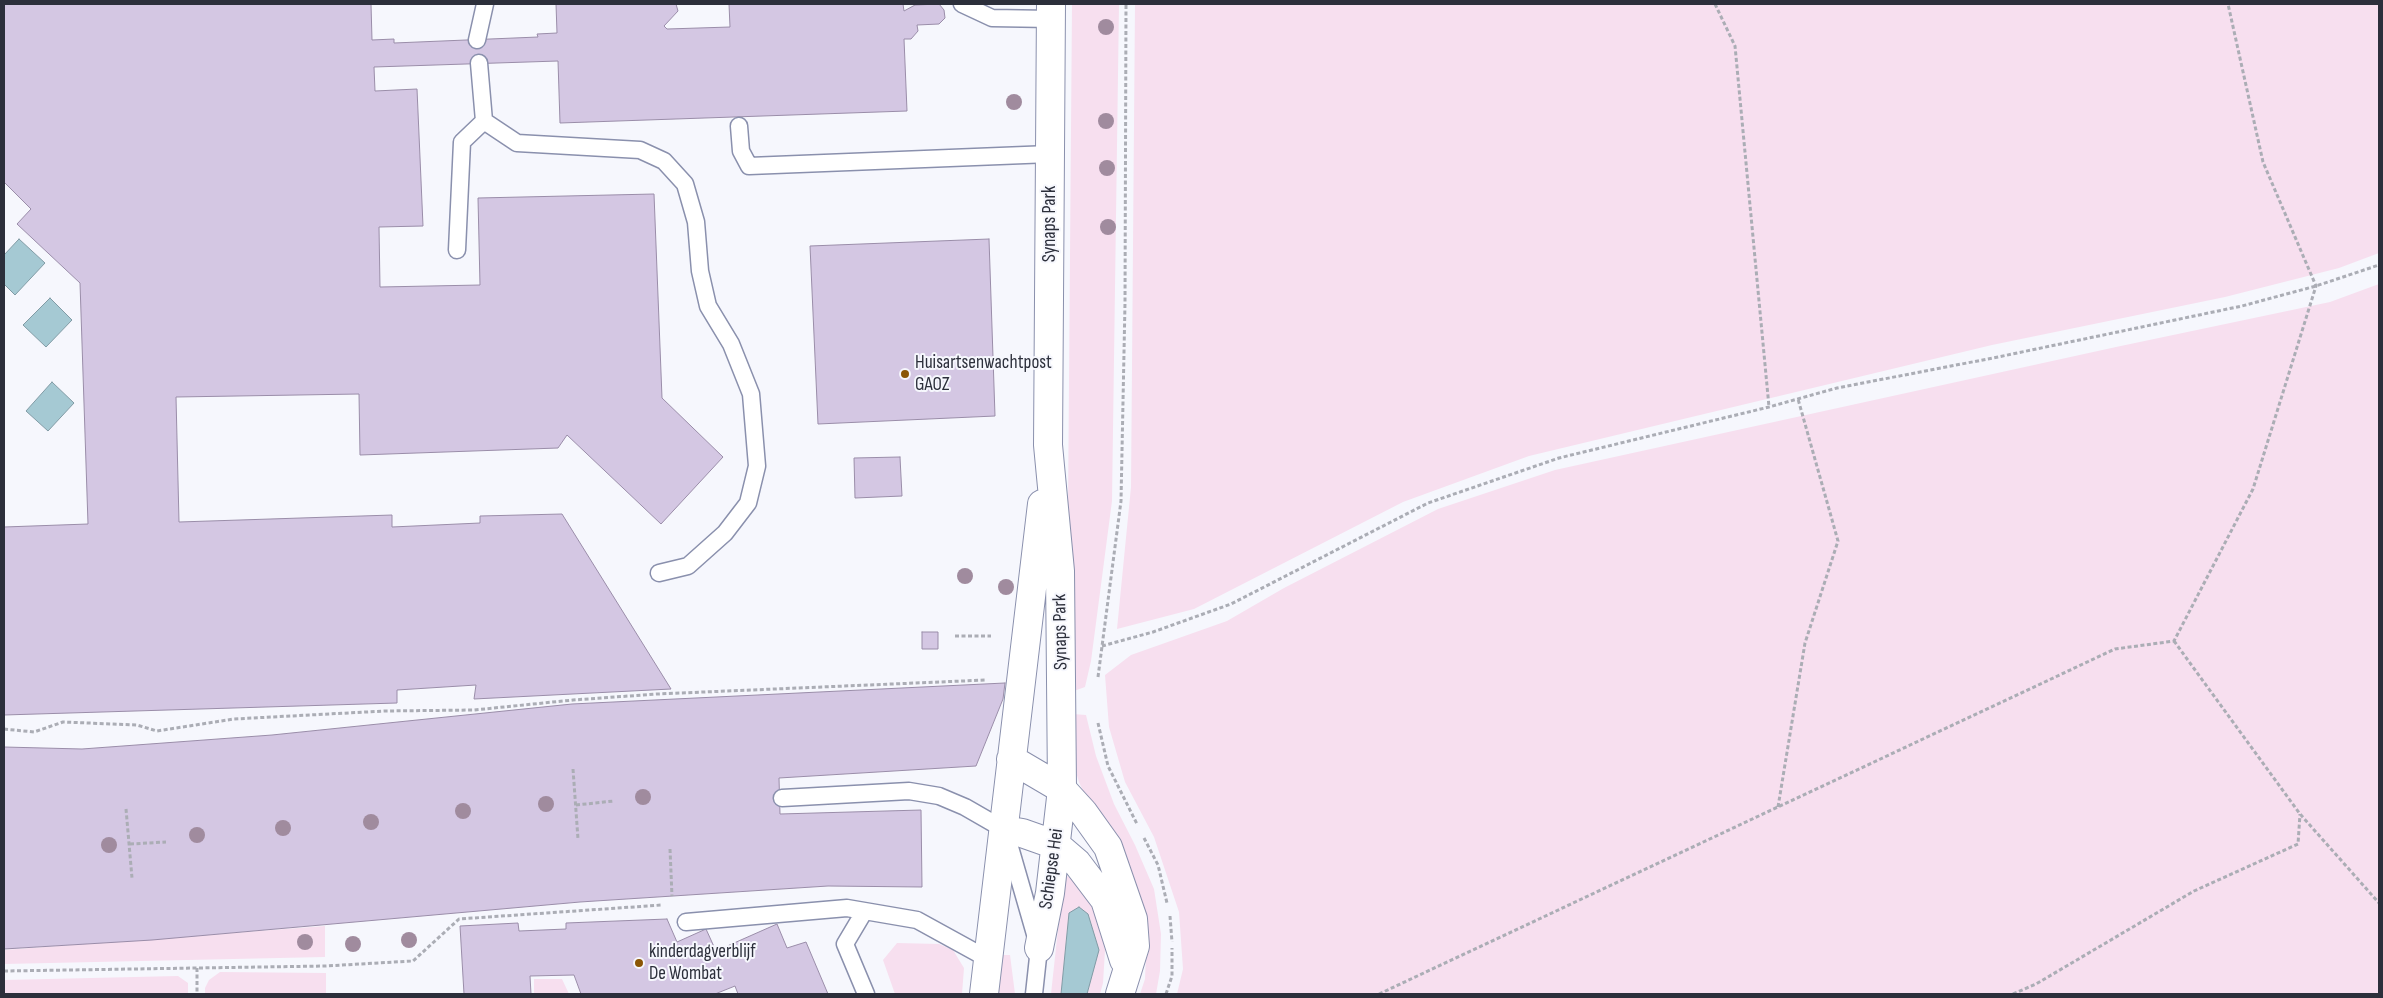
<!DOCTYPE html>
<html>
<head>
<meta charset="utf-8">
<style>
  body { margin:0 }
  #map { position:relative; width:2383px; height:998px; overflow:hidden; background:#f6f7fd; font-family:"Sofia Sans Condensed",sans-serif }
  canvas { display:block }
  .frame { position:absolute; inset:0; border:5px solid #2c2f3b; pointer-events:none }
</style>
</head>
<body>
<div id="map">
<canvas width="2383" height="998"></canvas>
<div class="frame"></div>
</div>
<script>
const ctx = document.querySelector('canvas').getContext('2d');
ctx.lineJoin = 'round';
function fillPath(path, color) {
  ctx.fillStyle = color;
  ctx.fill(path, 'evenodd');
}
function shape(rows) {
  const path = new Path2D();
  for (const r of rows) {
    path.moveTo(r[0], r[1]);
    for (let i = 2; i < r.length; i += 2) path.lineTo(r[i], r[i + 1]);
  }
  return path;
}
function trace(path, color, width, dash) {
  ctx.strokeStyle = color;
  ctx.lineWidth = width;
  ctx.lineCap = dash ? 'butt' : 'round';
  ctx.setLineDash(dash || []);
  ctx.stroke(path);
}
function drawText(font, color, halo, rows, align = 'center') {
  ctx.font = font + ' "Sofia Sans Condensed",sans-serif';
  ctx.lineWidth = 4;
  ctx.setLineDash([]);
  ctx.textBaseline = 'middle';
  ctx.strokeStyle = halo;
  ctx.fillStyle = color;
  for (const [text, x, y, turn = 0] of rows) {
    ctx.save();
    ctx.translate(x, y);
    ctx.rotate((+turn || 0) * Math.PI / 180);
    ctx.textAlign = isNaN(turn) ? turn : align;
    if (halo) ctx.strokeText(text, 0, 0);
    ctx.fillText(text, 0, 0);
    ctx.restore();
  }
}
fillPath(shape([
  [1072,4,1119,4,1112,501,1091,661,1085,687,1071,692,1068,509],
  [1135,4,2379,4,2379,253,2339,268,2225,297,1992,345,1529,456,1403,502,1194,609,1117,629,1131,487],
  [2379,284,2379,994,1177,994,1183,969,1179,912,1154,837,1125,782,1109,727,1105,675,1131,655,1227,621,1284,588,1438,509,1555,470,2116,347,2330,302],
  [1073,714,1086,715,1096,756,1114,804,1135,845,1154,889,1161,934,1160,971,1156,994,1140,994,1145,979,1147,933,1079,782,1074,766],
  [1064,874,1078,883,1088,898,1101,927,1105,950,1103,983,1100,994,1087,994,1089,989,1069,913,1061,994,1051,994],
  [325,926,325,957,4,964,4,950],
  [897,943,939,944,953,950,964,968,962,994,895,994,883,960],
  [1002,955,1010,955,1015,994,998,994],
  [220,972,326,973,326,994,205,994,205,988,209,980],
  [178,976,188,983,188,994,4,994,4,980],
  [534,979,562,979,569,994,534,994]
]), '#f7dfef');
const water = shape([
  [19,239,45,263,15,295,4,284,4,255,19,239],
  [50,298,72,320,46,347,23,325,50,298],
  [52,382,74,403,48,431,26,411,52,382],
  [1079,907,1088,914,1099,950,1087,994,1061,994,1069,913,1079,907]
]);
fillPath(water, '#a5c9d3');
trace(water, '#819ba5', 1);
const building = shape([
  [4,4,371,4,372,40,394,39,394,43,538,37,537,34,557,33,556,4,676,4,678,11,664,26,667,29,730,27,729,4,903,4,904,11,915,5,939,4,944,10,945,18,939,24,917,25,918,31,911,39,904,39,907,111,560,123,558,61,374,67,375,91,417,89,423,226,379,227,380,287,480,285,478,198,654,194,662,398,723,457,661,524,567,435,558,448,360,455,359,394,176,397,179,522,392,515,392,527,480,523,480,516,562,514,671,689,474,699,476,685,397,690,397,703,4,715,4,527,88,524,80,283,17,224,31,209,4,182,4,4],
  [989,239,995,416,818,424,810,246,989,239],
  [900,457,902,496,855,498,854,458,900,457],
  [922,632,938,632,938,649,922,649,922,632],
  [1005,683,1003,699,976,766,779,778,780,814,921,810,922,887,828,886,580,902,152,940,4,949,4,747,82,749,272,735,572,704,1005,683],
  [667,919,677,942,706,929,716,951,777,924,787,948,806,942,828,994,738,994,735,986,715,994,581,994,574,975,530,976,531,994,464,994,460,926,518,923,519,931,566,929,566,923,667,919]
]);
fillPath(building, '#d4c7e3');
trace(building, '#9a8da9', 1);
const lane = shape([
  [962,4,992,18,1051,19],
  [477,40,485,4],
  [479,63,484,121,517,143,640,150,664,161,685,184,696,222,700,271,708,306,731,344,751,394,757,466,748,503,725,533,688,566,659,573],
  [739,126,741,151,749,166,1050,154],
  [457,250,462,142,484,121],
  [782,798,909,791,939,796,965,807,1005,830,1039,948,1034,994],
  [864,912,845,944,866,994],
  [686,922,847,908,917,920,988,959]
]);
const street = shape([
  [1011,759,1062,789,1083,812,1108,847,1133,919,1135,946,1120,994],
  [1005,830,1022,833,1056,845,1077,863,1105,900,1124,960],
  [1039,948,1050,893,1062,789,1060,571,1048,445,1051,4],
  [984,994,1042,504]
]);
trace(lane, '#8a90ad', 19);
trace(street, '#8a90ad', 30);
trace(shape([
  [1715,4,1735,46,1769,407],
  [955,636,991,636],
  [2174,641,2300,814,2379,903],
  [1102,646,1153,632,1231,604,1428,503,1559,458,1769,407,1837,388,1998,357,2242,306,2316,286,2379,265],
  [1098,677,1121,501,1125,303,1126,4],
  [1098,723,1108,766,1137,824],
  [4,729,34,732,63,722,137,725,157,731,234,719,385,711,474,710,573,700,657,694,986,680],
  [573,769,578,839],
  [576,805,614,801],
  [1778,807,1805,643,1838,541,1798,399],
  [126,809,132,878],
  [1144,838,1158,865,1167,903],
  [130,844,166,842],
  [670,849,672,896],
  [1170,916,1172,942],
  [197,968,197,994],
  [4,971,326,966,413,961,459,919,662,905],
  [1166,994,1172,976,1172,948],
  [1379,994,2115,649,2174,641,2253,489,2316,286,2263,162,2228,4],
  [2013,994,2036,984,2194,891,2298,844,2300,814]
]), '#abadb5', 3, [4, 2.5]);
trace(lane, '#fff', 16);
trace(street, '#fff', 28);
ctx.fillStyle = '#a08b9e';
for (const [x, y] of [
  [1106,27],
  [1014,102],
  [1106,121],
  [1107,168],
  [1108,227],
  [965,576],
  [1006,587],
  [643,797],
  [546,804],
  [463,811],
  [371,822],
  [283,828],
  [197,835],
  [109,845],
  [409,940],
  [305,942],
  [353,944]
]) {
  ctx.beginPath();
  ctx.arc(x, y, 8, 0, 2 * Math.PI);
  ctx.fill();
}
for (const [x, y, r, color] of [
  [905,374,5,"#8b5605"],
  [639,963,5,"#8b5605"]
]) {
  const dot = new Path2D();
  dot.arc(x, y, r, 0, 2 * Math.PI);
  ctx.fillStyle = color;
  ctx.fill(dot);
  trace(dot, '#f6f7fd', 2);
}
drawText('19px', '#2c2f3b', '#f6f7fd', [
  ["Synaps Park",1050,224,-90],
  ["Synaps Park",1061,632,-91],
  ["Schiepse Hei",1052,869,-82]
]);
drawText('19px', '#2c2f3b', '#f6f7fd', [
  ["Huisartsenwachtpost",915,363],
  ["GAOZ",915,385],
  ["kinderdagverblijf",649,952],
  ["De Wombat",649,974]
], 'left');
</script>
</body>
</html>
